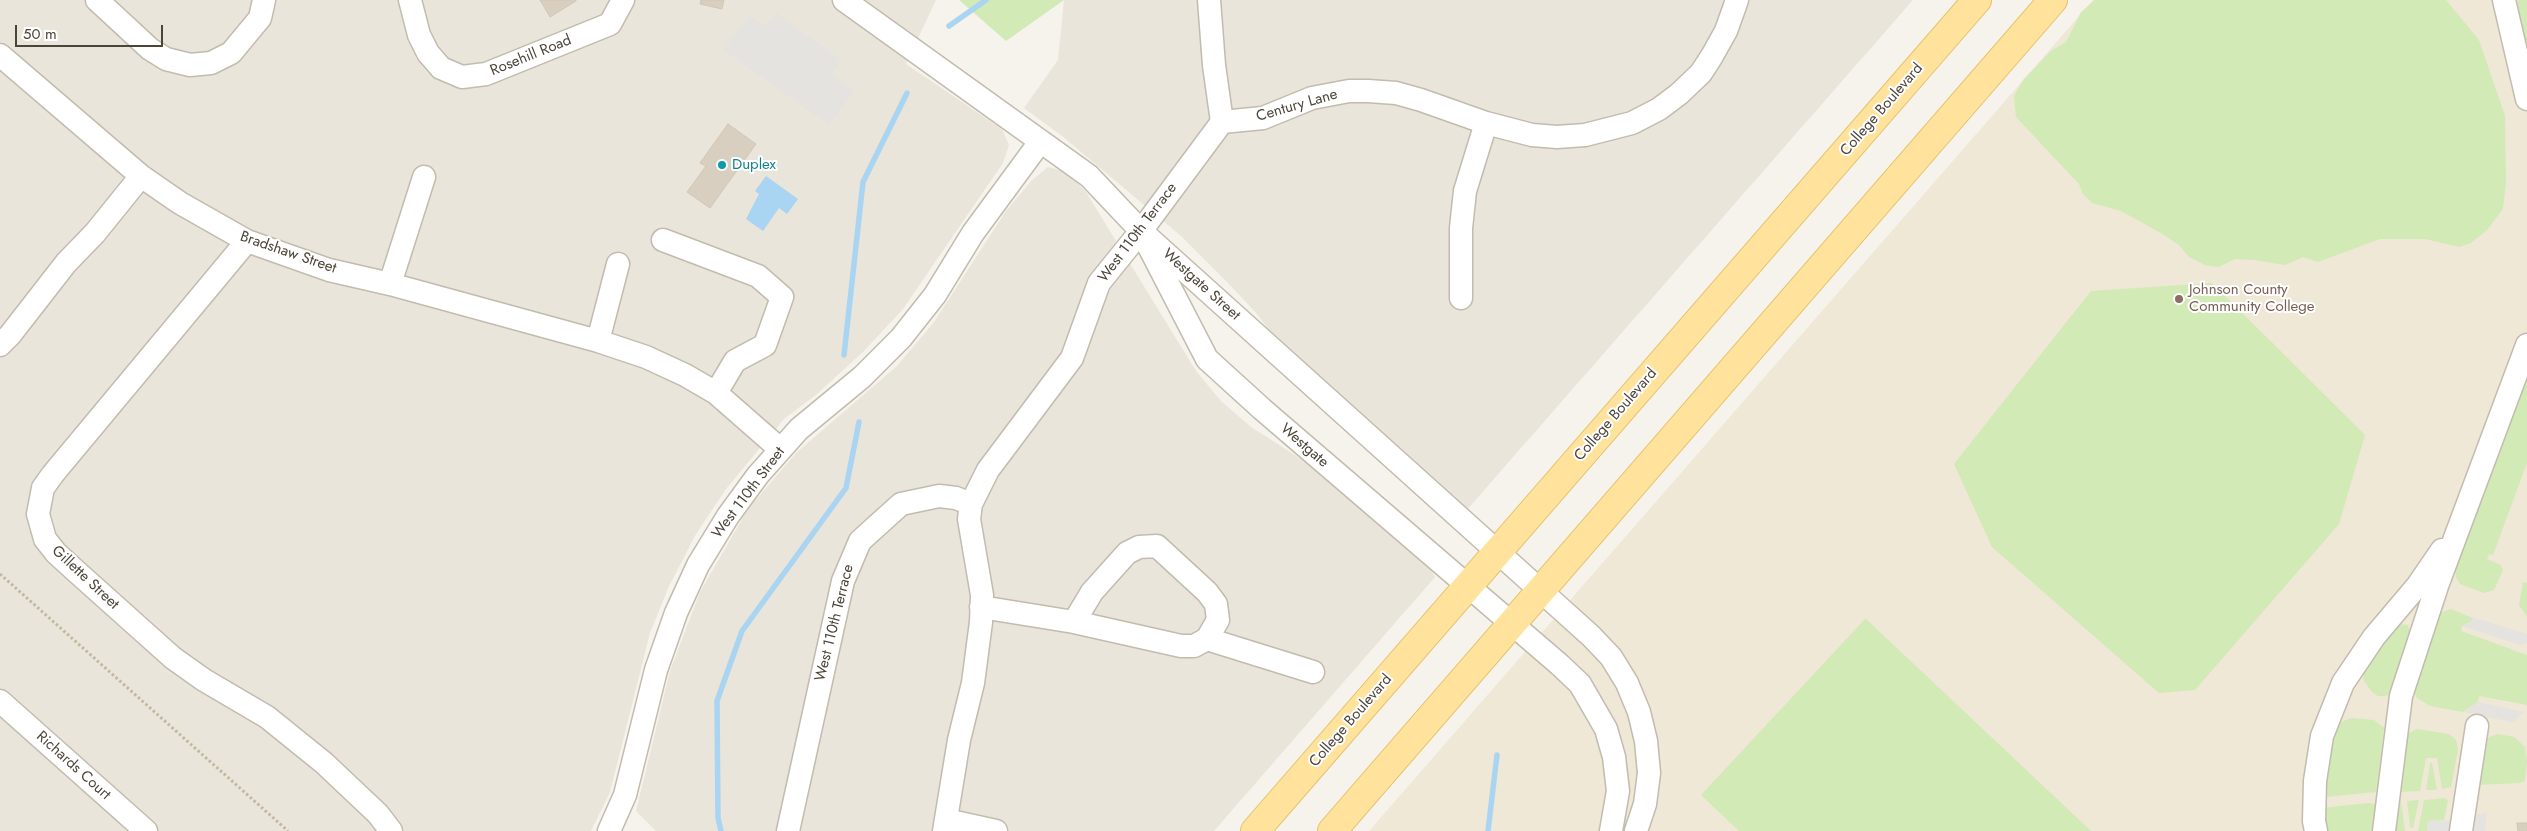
<!DOCTYPE html>
<html>
<head>
<meta charset="utf-8">
<style>
  body { margin:0 }
  #map { position:relative; width:2527px; height:831px; overflow:hidden; background:#f6f3ec; font-family:Jost,sans-serif }
  canvas { display:block }
  .scale { position:absolute; left:15px; top:25px; width:148px; height:22px; box-sizing:border-box; border:2px solid #4b4439; border-top:0; padding-left:6px; font-size:15px; line-height:18px; white-space:nowrap; color:#4b4439; -webkit-text-stroke:4px #fff; paint-order:stroke }
</style>
</head>
<body>
<div id="map">
<canvas width="2527" height="831"></canvas>
<div class="scale">50 m</div>
</div>
<script>
const ctx = document.querySelector('canvas').getContext('2d');
ctx.lineJoin = 'round';
function fillPath(path, color) {
  ctx.fillStyle = color;
  ctx.fill(path, 'evenodd');
}
function shape(rows) {
  const path = new Path2D();
  for (const r of rows) {
    path.moveTo(r[0], r[1]);
    for (let i = 2; i < r.length; i += 2) path.lineTo(r[i], r[i + 1]);
  }
  return path;
}
function trace(path, color, width, dash) {
  ctx.strokeStyle = color;
  ctx.lineWidth = width;
  ctx.lineCap = dash ? 'butt' : 'round';
  ctx.setLineDash(dash || []);
  ctx.stroke(path);
}
function drawText(font, color, halo, rows, align = 'center') {
  ctx.font = font + ' Jost,sans-serif';
  ctx.lineWidth = 4;
  ctx.setLineDash([]);
  ctx.textBaseline = 'middle';
  ctx.strokeStyle = halo;
  ctx.fillStyle = color;
  for (const [text, x, y, turn = 0] of rows) {
    ctx.save();
    ctx.translate(x, y);
    ctx.rotate((+turn || 0) * Math.PI / 180);
    ctx.textAlign = isNaN(turn) ? turn : align;
    if (halo) ctx.strokeText(text, 0, 0);
    ctx.fillText(text, 0, 0);
    ctx.restore();
  }
}
fillPath(shape([
  [0,0,936,0,906,64,1002,129,1009,145,1003,163,903,309,864,351,817,394,784,419,726,489,696,534,669,586,650,633,610,792,591,831,0,831],
  [1064,0,1913,0,1465,512,1276,339,1257,314,1230,285,1181,236,1062,136,1024,108,1058,60],
  [1048,167,1060,170,1072,178,1086,192,1196,371,1221,401,1251,427,1312,466,1429,567,1435,577,1214,831,656,831,636,811,670,671,700,592,748,509,796,453,897,366,934,322,1006,211,1031,181]
]), '#eae5da');
fillPath(shape([
  [2093,0,2527,0,2527,831,1369,831]
]), '#efe8d6');
fillPath(shape([
  [959,0,1064,0,1006,41],
  [2095,0,2446,0,2479,40,2505,116,2506,182,2503,209,2487,230,2471,243,2459,247,2425,239,2380,239,2318,262,2303,257,2285,265,2254,260,2235,259,2218,267,2205,265,2189,257,2179,245,2161,233,2121,211,2092,203,2083,194,2079,184,2016,117,2014,96,2023,80,2052,50,2066,42,2081,12],
  [2518,0,2527,0,2527,65,2520,34],
  [2212,283,2365,435,2339,524,2195,690,2159,693,1992,547,1954,464,2091,291],
  [2527,370,2527,463,2493,555,2489,554,2487,559,2501,565,2503,570,2494,590,2484,593,2460,584,2456,577,2454,567],
  [2523,582,2527,583,2527,617,2519,605],
  [2451,609,2473,618,2471,622,2462,626,2461,631,2527,655,2527,705,2479,696,2478,702,2463,712,2430,706,2417,698,2414,692,2439,613],
  [1865,619,1866,619,2091,831,1739,831,1701,795],
  [2397,624,2408,625,2410,634,2392,692,2386,696,2378,696,2371,691,2363,679,2364,666],
  [2351,718,2374,720,2384,728,2376,792,2326,797,2324,766,2330,740,2339,723],
  [2417,729,2449,734,2456,740,2458,749,2451,787,2442,789,2437,758,2426,758,2420,791,2400,792,2405,735],
  [2498,734,2514,737,2525,747,2527,761,2525,781,2519,783,2477,785,2484,744,2489,737],
  [2430,763,2432,763,2437,790,2426,790],
  [2445,798,2448,800,2444,820,2428,821,2427,831,2418,831,2424,800],
  [2419,800,2413,828,2410,827,2407,801],
  [2401,801,2405,831,2392,831,2393,804],
  [2369,803,2375,804,2374,831,2322,831,2321,808]
]), '#d2eab5');
fillPath(shape([
  [776,13,841,60,832,74,854,90,829,125,724,50,749,15,765,27],
  [2472,617,2527,634,2527,643,2520,645,2462,626,2471,622],
  [2478,702,2524,712,2515,720,2516,723,2463,712],
  [2487,813,2485,831,2427,831,2428,821,2443,821]
]), '#e5e3e0');
fillPath(shape([
  [766,176,798,199,787,214,779,208,763,231,746,219,759,194,755,191]
]), '#a9d4f2');
trace(shape([
  [949,26,986,0],
  [844,355,863,182,907,93],
  [721,831,718,818,717,701,742,631,846,488,859,422],
  [1488,831,1497,755]
]), '#a9d4f2', 5.5);
const building = shape([
  [540,0,576,0,576,1,550,17,540,0],
  [701,0,724,0,722,9,700,4,701,0],
  [728,124,756,144,710,208,687,192,706,166,700,163,728,124],
  [2517,823,2527,823,2527,831,2518,831,2517,823]
]);
fillPath(building, '#d8cfc1');
trace(building, '#d3c7b4', 1);
const minor = shape([
  [97,0,150,49,166,59,190,65,211,63,231,53,260,18,264,0],
  [410,0,419,35,428,53,441,68,462,77,486,74,610,24,623,0],
  [844,0,1089,176,1141,231,1591,636,1611,657,1627,683,1639,712,1646,741,1649,773,1645,804,1636,831],
  [2504,0,2527,99],
  [0,55,141,176,180,203,247,241,329,270,390,284,598,341,646,357,685,375,716,393,780,449],
  [1222,122,1263,118,1312,98,1349,91,1368,91,1396,93,1421,100,1486,123,1532,135,1557,137,1585,135,1632,123,1659,109,1679,94,1701,73,1712,56,1726,31,1737,0],
  [663,240,758,276,782,297,765,345,735,361,716,393],
  [247,241,53,474,43,488,38,514,45,539,56,553,78,573,173,658,204,680,267,717,324,763,378,814,391,831],
  [1147,243,1207,359,1262,409,1560,665,1580,684,1606,729,1614,757,1618,791,1611,831],
  [390,284,424,177],
  [1461,298,1461,228,1465,191,1486,123],
  [598,341,618,264],
  [0,345,10,335,66,263,95,233,141,176],
  [981,607,1074,622,1092,592,1127,553,1139,547,1157,546,1207,592,1216,604,1218,620,1207,639,1194,646,1181,646,1074,622],
  [1207,639,1313,672],
  [0,701,146,831],
  [946,820,996,831],
  [609,831,625,795,656,670,676,613,698,565,728,516,758,475,799,429,862,377,901,338,935,295,973,233,1040,142],
  [788,831,843,581,860,541,901,504,939,496,956,498,971,504],
  [944,831,959,740,973,683,981,622,982,595,969,519,971,504,988,470,1072,358,1099,283,1141,231,1222,122,1214,65,1209,0],
  [2316,831,2314,821,2315,781,2322,736,2343,683,2374,637,2418,585,2442,550],
  [2384,831,2401,696,2437,586,2527,345],
  [2461,831,2477,726]
]);
const major = shape([
  [1255,831,1977,0],
  [1332,831,2053,0]
]);
trace(minor, '#c2bbae', 25);
trace(major, '#e6c16a', 30);
trace(shape([
  [0,574,288,831]
]), '#c4b79f', 3, [2.5, 2.5]);
trace(minor, '#fff', 22);
trace(major, '#ffe39c', 28);
for (const [x, y, r, color] of [
  [722,165,5,"#0f9aa8"],
  [2179,299,5,"#8d6e63"]
]) {
  const dot = new Path2D();
  dot.arc(x, y, r, 0, 2 * Math.PI);
  ctx.fillStyle = color;
  ctx.fill(dot);
  trace(dot, '#fff', 2);
}
drawText('15px', '#4b4439', '#fff', [
  ["Rosehill Road",531,56,-22],
  ["Century Lane",1297,106,-16],
  ["College Boulevard",1882,110,-49],
  ["West 110th Terrace",1138,233,-53],
  ["Bradshaw Street",288,253,19],
  ["Westgate Street",1201,285,42],
  ["College Boulevard",1616,415,-49],
  ["Westgate",1304,446,41],
  ["West 110th Street",749,493,-53],
  ["Gillette Street",85,578,43],
  ["West 110th Terrace",835,623,-76],
  ["College Boulevard",1351,721,-49],
  ["Richards Court",73,766,42]
]);
drawText('15px', '#0d838f', '#fff', [
  ["Duplex",732,165]
], 'left');
drawText('15px', '#785e54', '#fff', [
  ["Johnson County",2189,290],
  ["Community College",2189,307]
], 'left');
</script>
</body>
</html>
